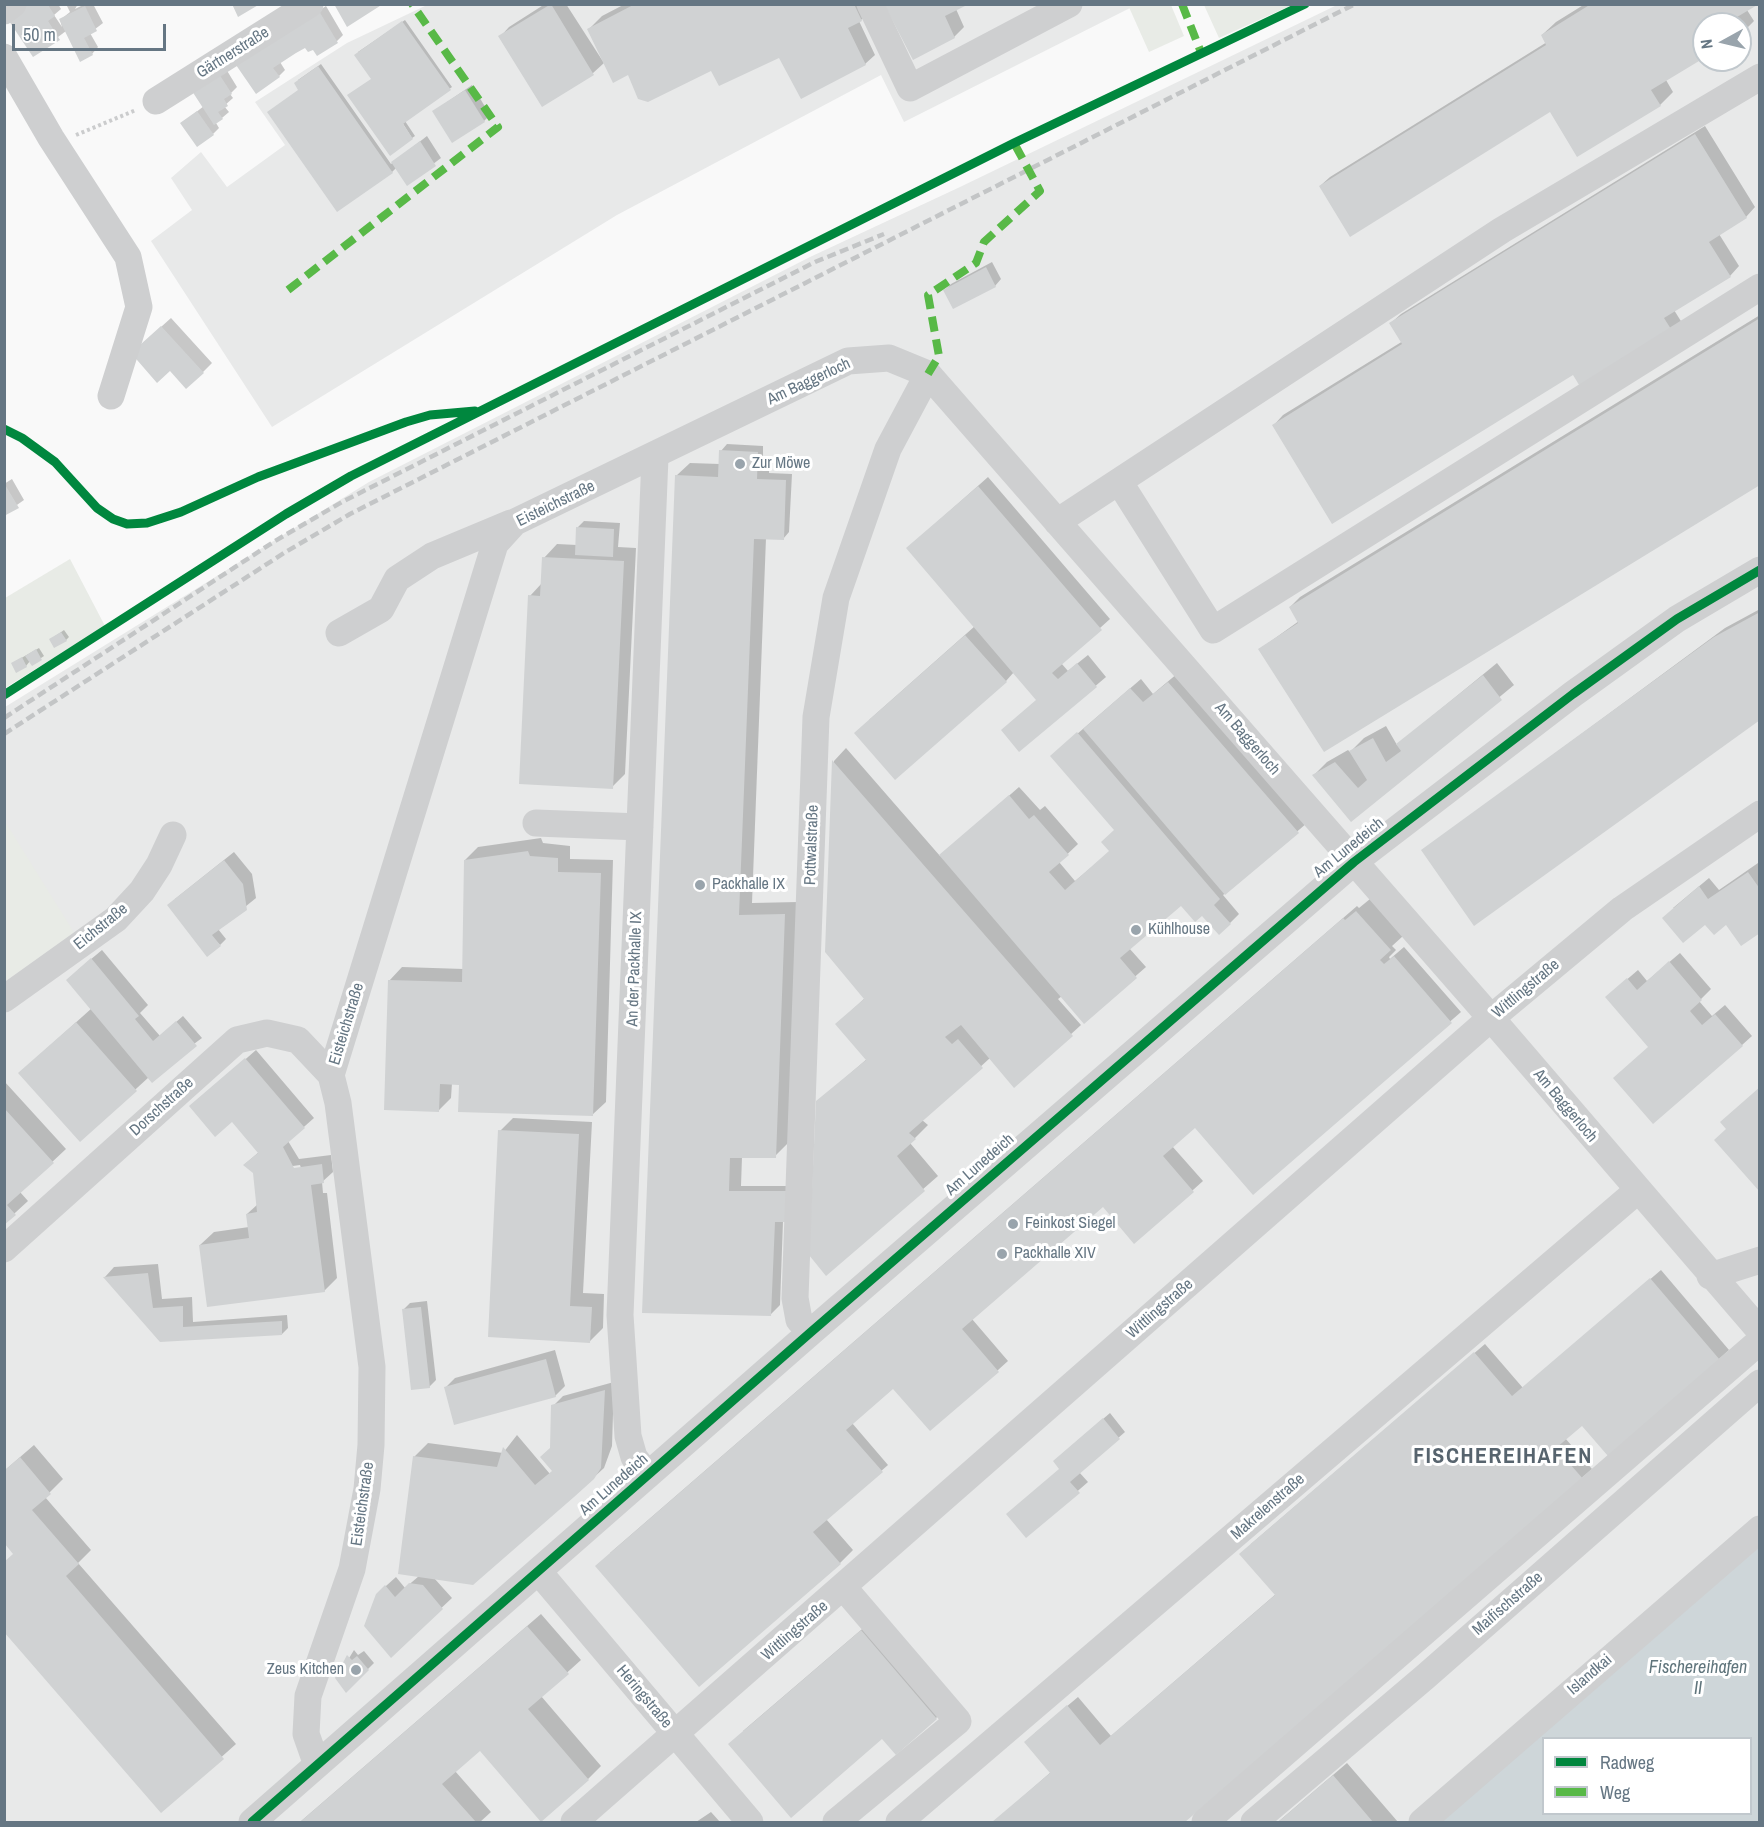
<!DOCTYPE html>
<html>
<head>
<meta charset="utf-8">
<style>
  body { margin:0 }
  #map { position:relative; width:1764px; height:1827px; overflow:hidden; background:#f9f9f9; font-family:"Archivo Narrow",sans-serif }
  canvas { display:block }
  .frame { position:absolute; inset:0; border:6px solid #657683; pointer-events:none }
  .legend { position:absolute; left:1542px; top:1737px; width:210px; height:78px; box-sizing:border-box; background:#fff; border:2px solid #c1c8cd; margin:0; padding:8px 10px; list-style:none; font-size:18px; color:#657683 }
  .legend li { display:flex; align-items:center; gap:12px; height:30px }
  .legend b { width:30px; border:2px solid #c1c8cd }
  .north { position:absolute; left:1692px; top:12px; width:60px; height:60px; box-sizing:border-box; background:#fff; border:2px solid #c1c8cd; border-radius:50%; rotate:262deg; font-size:16px; font-weight:700; line-height:24px; text-align:center; color:#657683 }
  .north::after { content:''; display:block; margin:auto; width:21px; height:27px; background:#99a4ac; clip-path:polygon(50% 0,100% 100%,50% 72%,0 100%) }
  .scale { position:absolute; left:12px; top:24px; width:154px; height:27px; box-sizing:border-box; border:3px solid #657683; border-top:0; padding-left:8px; font-size:18px; line-height:21px; white-space:nowrap; color:#657683; -webkit-text-stroke:4px #fff; paint-order:stroke }
</style>
</head>
<body>
<div id="map">
<canvas width="1764" height="1827"></canvas>
<div class="frame"></div>
<ul class="legend">
<li><b style="height:8px;background:#00873e"></b>Radweg</li>
<li><b style="height:8px;background:#58b947"></b>Weg</li>
</ul>
<div class="north">N</div>
<div class="scale">50 m</div>
</div>
<script>
const ctx = document.querySelector('canvas').getContext('2d');
ctx.lineJoin = 'round';
function fillPath(path, color) {
  ctx.fillStyle = color;
  ctx.fill(path, 'evenodd');
}
function shape(rows) {
  const path = new Path2D();
  for (const r of rows) {
    path.moveTo(r[0], r[1]);
    for (let i = 2; i < r.length; i += 2) path.lineTo(r[i], r[i + 1]);
  }
  return path;
}
function trace(path, color, width, dash) {
  ctx.strokeStyle = color;
  ctx.lineWidth = width;
  ctx.lineCap = dash ? 'butt' : 'round';
  ctx.setLineDash(dash || []);
  ctx.stroke(path);
}
function drawText(font, color, halo, rows, align = 'center') {
  ctx.font = font + ' "Archivo Narrow",sans-serif';
  ctx.lineWidth = 6;
  ctx.setLineDash([]);
  ctx.textBaseline = 'middle';
  ctx.strokeStyle = halo;
  ctx.fillStyle = color;
  for (const [text, x, y, turn = 0] of rows) {
    ctx.save();
    ctx.translate(x, y);
    ctx.rotate((+turn || 0) * Math.PI / 180);
    ctx.textAlign = isNaN(turn) ? turn : align;
    if (halo) ctx.strokeText(text, 0, 0);
    ctx.fillText(text, 0, 0);
    ctx.restore();
  }
}
fillPath(shape([
  [1128,4,1130,8,904,122,881,75,617,215,272,427,151,241,192,210,171,178,201,152,227,187,285,145,255,102,347,43,427,5],
  [1337,5,1759,5,1759,1546,1439,1822,5,1822,5,707,369,482,810,257,960,187],
  [1704,24,1740,24,1740,60,1704,60]
]), '#e8e9e9');
fillPath(shape([
  [1128,5,1171,5,1184,36,1149,52],
  [1204,5,1292,5,1219,38],
  [70,559,105,626,5,688,5,598],
  [4,820,75,934,4,982]
]), '#e8ebe6');
fillPath(shape([
  [1759,1546,1759,1822,1439,1822],
  [1544,1738,1750,1738,1750,1814,1544,1814]
]), '#ced6d9');
fillPath(shape([
  [27,4,58,4,61,9,54,15,62,27,60,20,70,12,66,4,78,4,75,9,85,4,93,4,103,23,90,33,98,47,92,54,66,31,34,55,15,12],
  [545,4,566,4,604,63,593,73,542,105,500,37,509,27],
  [625,4,857,4,864,18,859,21,875,55,865,64,788,50,712,69,628,73,589,29,602,16],
  [886,4,956,9,964,27,954,37],
  [1585,4,1756,4,1747,10,1754,21,1740,35,1740,24,1704,24,1704,57,1666,80,1673,92,1660,105,1551,110,1320,186,1330,177,1547,42,1542,35,1556,22],
  [326,6,343,35,337,41,317,54,313,48,305,46,280,62,285,70,279,76,244,59],
  [405,20,452,87,405,121,415,136,412,138,358,52],
  [321,64,391,164,427,136,441,158,408,183,397,167,392,172,298,80],
  [226,69,237,87,230,94,233,98,224,106,229,112,216,123,219,128,213,134,182,123,204,106,194,91],
  [472,85,490,115,484,121,434,111],
  [1705,126,1755,207,1746,217,1719,234,1739,266,1730,276,1674,310,1684,326,1573,373,1274,425,1283,415,1403,341,1391,323,1401,314],
  [992,262,1001,279,995,286,945,290,951,284],
  [1760,315,1760,483,1260,649,1299,621,1290,607,1300,597],
  [171,318,212,363,203,372,170,369,142,344],
  [727,444,763,446,763,466,769,466,769,473,792,474,789,532,783,539,766,538,752,903,798,902,788,1143,775,1156,742,1157,741,1186,796,1186,783,1221,780,1305,770,1315,643,1312,676,476,690,463,720,464,721,451],
  [988,477,1110,619,1061,663,1068,671,1088,655,1106,677,1020,750,1038,699,1014,672,1006,681,869,720,975,626,908,548],
  [12,479,24,500,4,514,4,484],
  [584,521,620,523,618,547,636,548,625,774,612,787,530,596,542,583,544,558,557,544,577,545,578,527],
  [1760,609,1760,718,1423,851,1725,628],
  [64,630,69,637,66,640,54,637],
  [39,648,44,656,32,664,30,661,26,666,16,661],
  [1497,663,1514,685,1351,820,1314,775,1327,762,1348,750,1350,752,1364,738,1386,726,1397,745],
  [1178,673,1307,823,1223,895,1239,914,1230,923,1181,904,1129,948,1146,967,1084,1021,1062,996,1058,999,1081,1025,1014,1086,990,1058,922,1120,928,1125,910,1143,938,1176,826,1274,817,1102,867,1059,837,1024,865,998,826,952,834,761,846,748,940,856,1019,787,1040,810,1045,806,1078,844,1059,862,1075,881,1111,851,1115,830,1062,747,1141,679,1153,694],
  [541,838,543,843,570,846,570,859,613,860,606,1102,592,1115,452,1083,451,1098,438,1111,389,981,402,967,464,969,465,860,478,847],
  [234,852,252,874,256,898,218,929,226,939,220,945,175,899],
  [1758,863,1760,931,1673,908,1709,878,1719,890],
  [1370,899,1403,936,1392,946,1396,950,1389,957,1390,959,1404,947,1461,1012,1253,1193,1195,1126,1172,1146,1203,1181,1135,1242,1103,1205,972,1319,1008,1361,998,1370,930,1429,899,1383,852,1423,888,1465,826,1519,853,1550,840,1563,610,1553,1357,906,1359,908],
  [102,950,148,1005,140,1013,160,1036,183,1016,202,1038,149,1077,80,1140,34,1060,92,1008,78,970],
  [1680,953,1711,989,1699,1001,1712,1016,1725,1005,1752,1036,1742,1045,1650,1046,1617,988,1638,970,1647,981],
  [256,1050,314,1118,288,1141,299,1159,331,1155,333,1172,322,1182,323,1193,327,1193,337,1278,324,1291,208,1305,200,1245,214,1232,249,1227,247,1214,258,1204,254,1173,256,1171,245,1164,259,1152,232,1120,215,1135,191,1107],
  [300,1165,301,1168,257,1174,257,1171],
  [4,1081,66,1149,20,1192,28,1201,4,1223],
  [513,1118,592,1122,583,1293,604,1294,603,1328,590,1341,489,1336,500,1131],
  [158,1264,162,1299,192,1297,193,1322,287,1315,288,1328,282,1334,160,1341,105,1277,114,1267],
  [1661,1270,1729,1350,1719,1359,1582,1423,1565,1438,1592,1469,1182,1822,994,1822,1051,1772,1035,1733,1078,1697,1111,1736,1276,1594,1251,1544,1485,1344,1523,1388],
  [427,1301,436,1380,429,1387,404,1309,410,1303],
  [555,1350,565,1386,555,1396,446,1387,455,1378],
  [614,1382,612,1446,604,1468,593,1478,434,1578,452,1598,391,1655,377,1594,396,1577,405,1588,419,1576,414,1457,428,1443,503,1453,517,1435,550,1474,554,1470,553,1406,563,1396],
  [1110,1413,1125,1432,1079,1472,1088,1482,1026,1536,1061,1468,1061,1455],
  [34,1445,63,1479,45,1497,91,1550,78,1563,236,1744,161,1811,14,1553,4,1542,4,1471],
  [541,1614,581,1660,541,1696,601,1766,588,1779,480,1749,455,1771,491,1812,480,1822,300,1822],
  [875,1618,949,1705,936,1718,896,1753,882,1737,743,1731],
  [354,1650,358,1655,364,1651,374,1663,346,1691,337,1678],
  [1347,1763,1398,1822,1278,1822],
  [711,1812,720,1822,696,1822]
]), '#0003');
fillPath(shape([
  [232,4,260,4,238,17],
  [334,4,383,4,347,27],
  [551,4,594,75,542,107,498,36],
  [635,4,854,4,862,21,848,28,866,65,801,99,779,58,719,86,711,71,648,102,638,99,628,75,613,83,587,29],
  [884,4,969,4,945,16,955,38,913,60],
  [1591,4,1759,4,1732,20,1735,24,1704,24,1704,58,1651,90,1661,106,1577,157,1550,112,1350,237,1319,186,1546,45,1541,35],
  [28,5,48,5,55,16,48,21,60,40,33,57,7,18],
  [85,6,97,31,84,38,93,55,80,62,59,19],
  [319,11,338,43,317,56,313,50,308,52,305,48,296,53,273,68,280,77,256,94,236,65],
  [402,21,451,90,403,124,413,139,390,156,347,95,371,79,354,55],
  [318,66,393,173,337,212,267,112,298,90,294,83],
  [219,74,232,94,224,99,228,106,218,112,223,119,214,125,192,91],
  [465,90,485,122,452,143,432,111],
  [197,111,214,135,197,147,180,123],
  [1695,134,1747,218,1709,242,1731,277,1664,318,1676,337,1584,393,1573,375,1332,524,1272,425,1402,344,1389,323],
  [420,141,436,166,407,186,391,162],
  [986,267,996,287,953,309,943,290],
  [1760,318,1760,485,1324,752,1258,649,1298,623,1289,607],
  [161,326,204,373,186,389,170,371,157,383,131,353],
  [719,450,758,452,757,479,786,480,784,540,754,539,739,915,785,914,776,1158,730,1158,729,1191,790,1191,789,1222,775,1222,771,1316,642,1313,675,475,718,477],
  [4,483,19,508,4,516],
  [978,486,1102,630,1052,673,1058,679,1077,663,1097,687,1019,752,1001,730,1036,700,906,548],
  [576,527,614,529,613,557,575,555],
  [542,557,624,561,613,789,519,784,528,595,540,596],
  [1760,612,1760,720,1474,926,1421,850,1714,637],
  [61,632,67,641,54,648,49,639],
  [965,635,1007,682,895,780,854,733],
  [36,649,42,660,32,666,25,656],
  [22,657,27,667,16,673,11,663],
  [1483,675,1502,700,1351,822,1312,775,1335,762,1358,788,1367,780,1349,751,1373,738,1386,762,1401,751,1396,744],
  [1168,682,1299,833,1225,895,1083,729,1130,688,1143,702],
  [1077,732,1220,899,1214,905,1231,924,1219,935,1202,916,1195,922,1181,906,1120,958,1137,978,1084,1024,939,855,1009,795,1029,819,1034,815,1069,855,1049,872,1065,890,1109,851,1101,842,1114,830,1050,756],
  [832,760,1073,1036,1014,1088,961,1025,945,1037,952,1044,958,1039,983,1068,909,1133,916,1139,897,1156,925,1191,826,1276,809,1255,816,1101,866,1060,835,1024,864,999,825,952],
  [528,851,530,856,558,858,558,872,601,873,593,1116,458,1112,459,1085,440,1084,439,1112,384,1110,388,980,462,982,464,860],
  [224,860,243,884,247,910,212,935,221,946,207,957,167,905],
  [1748,872,1760,889,1760,933,1741,946,1726,925,1714,935,1705,925,1683,943,1662,918,1699,886,1708,899],
  [1356,911,1391,950,1380,960,1384,964,1394,956,1452,1023,1253,1195,1195,1128,1163,1156,1194,1192,1134,1244,1103,1207,962,1329,999,1372,930,1431,893,1389,846,1430,883,1472,813,1532,841,1564,699,1687,595,1566,1343,918,1345,920],
  [91,958,139,1016,135,1019,153,1041,176,1021,197,1046,152,1083,66,980],
  [1669,961,1702,1000,1690,1011,1702,1025,1715,1014,1743,1046,1653,1124,1613,1078,1648,1047,1605,997,1627,978,1637,990],
  [76,1022,137,1091,80,1142,18,1073],
  [245,1058,305,1128,283,1147,294,1168,322,1164,324,1183,311,1185,325,1292,207,1307,199,1245,249,1238,246,1214,257,1212,253,1173,243,1165,258,1153,232,1122,215,1137,189,1106],
  [1760,1087,1760,1192,1714,1140,1726,1129,1720,1122],
  [4,1108,54,1163,7,1205,16,1215,4,1225],
  [498,1130,579,1134,570,1306,592,1307,590,1343,488,1337],
  [148,1273,153,1308,183,1306,183,1327,282,1321,282,1335,160,1342,103,1277],
  [1650,1278,1720,1360,1608,1456,1582,1426,1556,1448,1584,1480,1185,1822,992,1822,1050,1773,1024,1742,1067,1705,1100,1745,1275,1595,1239,1554,1474,1352,1512,1396],
  [421,1307,430,1388,411,1390,402,1309],
  [546,1359,556,1397,454,1425,444,1387],
  [605,1390,601,1468,594,1479,574,1497,473,1585,398,1574,413,1456,497,1467,503,1447,535,1485,552,1471,540,1457,550,1448,551,1405],
  [1103,1418,1120,1439,1070,1482,1080,1493,1026,1538,1006,1514,1059,1469,1053,1461],
  [20,1457,51,1494,32,1510,79,1564,66,1576,224,1759,161,1813,4,1632,4,1562,13,1554,5,1544,5,1470],
  [409,1583,423,1585,443,1609,391,1658,364,1626,376,1594,385,1585,395,1597],
  [527,1626,569,1674,528,1709,589,1780,541,1822,480,1751,442,1784,476,1822,300,1822],
  [861,1630,937,1719,896,1755,882,1739,791,1818,728,1744],
  [347,1655,352,1660,357,1656,369,1670,346,1693,335,1678],
  [1333,1775,1373,1822,1278,1822]
]), '#d0d2d3');
trace(shape([
  [76,135,136,110]
]), '#cbcccd', 4, [3, 3]);
trace(shape([
  [870,4,910,88,1069,4],
  [4,11,13,4],
  [4,57,51,138,128,257,139,307,111,396],
  [156,101,310,4],
  [1120,483,1213,630,1760,287],
  [1057,522,1502,230,1760,77],
  [339,633,381,609,397,579,432,556,511,523],
  [536,823,640,827],
  [4,999,116,919,142,891,159,865,173,835],
  [4,1249,237,1040,267,1033,298,1040,331,1075],
  [1710,1276,1760,1260],
  [811,1332,799,1320,795,1298,816,717,836,598,888,449,928,374],
  [648,1475,634,1457,628,1436,620,1315,655,457],
  [538,1571,750,1822],
  [317,1765,306,1734,308,1696,352,1569,367,1489,371,1445,372,1367,338,1103,331,1075,495,544,515,522,848,361,889,358,928,374,1491,1018,1760,1331],
  [252,1822,811,1332,1354,862,1573,694,1677,619,1760,570],
  [574,1822,1491,1018,1622,909,1760,814],
  [836,1822,958,1721,844,1588],
  [899,1822,1637,1191],
  [1205,1822,1760,1341],
  [1254,1822,1425,1677,1760,1383],
  [1422,1822,1760,1529]
]), '#cecfd0', 27);
trace(shape([
  [4,718,275,541,342,502,815,262,884,234],
  [4,734,284,553,350,514,1355,4]
]), '#c3c5c6', 4.5, [9, 4.5]);
trace(shape([
  [1182,4,1202,55],
  [288,290,498,127,412,4],
  [928,374,939,356,928,295,976,263,984,242,1040,191,1014,143]
]), '#58b947', 8, [15, 8]);
trace(shape([
  [4,429,22,438,55,462,97,508,113,519,127,524,147,523,181,512,258,477,406,422,430,415,475,411],
  [4,695,286,514,351,476,1014,143,1305,4],
  [252,1822,811,1332,1354,862,1573,694,1677,619,1760,570]
]), '#00873e', 9);
for (const [x, y, r, color] of [
  [740,464,6,"#99a4ac"],
  [700,885,6,"#99a4ac"],
  [1136,930,6,"#99a4ac"],
  [1013,1224,6,"#99a4ac"],
  [1002,1254,6,"#99a4ac"],
  [356,1670,6,"#99a4ac"]
]) {
  const dot = new Path2D();
  dot.arc(x, y, r, 0, 2 * Math.PI);
  ctx.fillStyle = color;
  ctx.fill(dot);
  trace(dot, '#fff', 2);
}
drawText('16px', '#657683', '#fff', [
  ["Gärtnerstraße",233,53,-32],
  ["Am Baggerloch",809,382,-25],
  ["Eisteichstraße",556,504,-26],
  ["Am Baggerloch",1247,739,49],
  ["Pottwalstraße",812,845,-88],
  ["Am Lunedeich",1349,848,-39],
  ["Eichstraße",101,927,-39],
  ["An der Packhalle IX",635,969,-88],
  ["Wittlingstraße",1526,989,-40],
  ["Eisteichstraße",347,1024,-73],
  ["Am Baggerloch",1565,1106,50],
  ["Dorschstraße",162,1107,-42],
  ["Am Lunedeich",980,1165,-41],
  ["Wittlingstraße",1160,1309,-41],
  ["Am Lunedeich",614,1485,-41],
  ["Eisteichstraße",363,1504,-82],
  ["Makrelenstraße",1268,1507,-41],
  ["Maifischstraße",1508,1604,-41],
  ["Wittlingstraße",795,1631,-41],
  ["Islandkai",1590,1675,-41],
  ["Heringstraße",644,1697,50]
]);
drawText('16px', '#657683', '#fff', [
  ["Zur Möwe",752,464],
  ["Packhalle IX",712,885],
  ["Kühlhouse",1148,930],
  ["Feinkost Siegel",1025,1224],
  ["Packhalle XIV",1014,1254],
  ["Zeus Kitchen",344,1670,"right"]
], 'left');
drawText('italic 18px', '#60757c', '#fff', [
  ["Fischereihafen",1698,1668],
  ["II",1698,1689]
]);
ctx.letterSpacing = '1.5px';
drawText('bold 22px', '#57646e', '#fff', [
  ["FISCHEREIHAFEN",1503,1457]
]);
ctx.letterSpacing = '0px';
</script>
</body>
</html>
